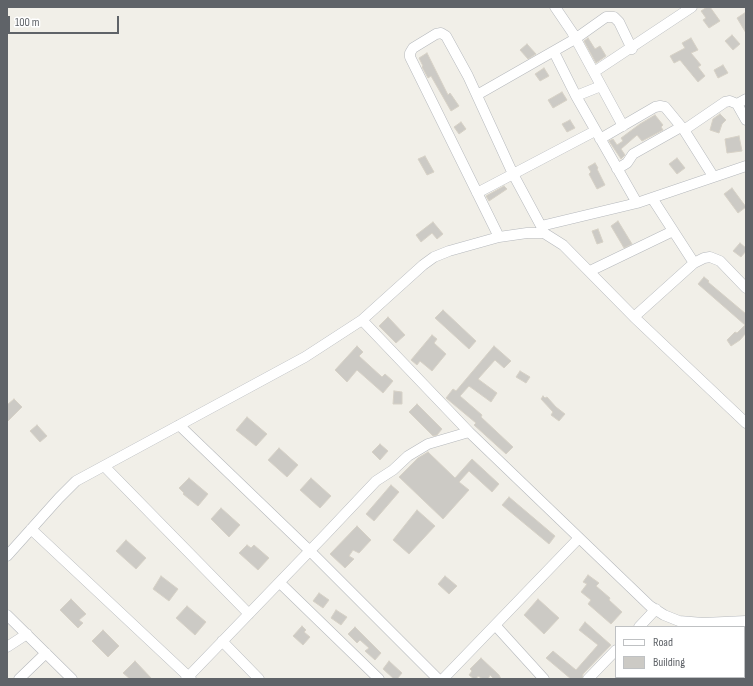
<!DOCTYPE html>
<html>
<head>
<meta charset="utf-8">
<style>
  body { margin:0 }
  #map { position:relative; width:753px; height:686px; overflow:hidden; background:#f1efe8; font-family:"Sofia Sans Condensed",sans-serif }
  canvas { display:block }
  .frame { position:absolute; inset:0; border:8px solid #5f6368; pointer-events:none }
  .legend { position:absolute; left:615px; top:626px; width:130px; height:52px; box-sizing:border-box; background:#fff; border:1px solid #bfc1c3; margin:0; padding:5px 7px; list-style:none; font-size:12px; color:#5f6368 }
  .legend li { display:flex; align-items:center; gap:8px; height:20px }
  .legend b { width:20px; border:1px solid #bfc1c3 }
  .scale { position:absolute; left:8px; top:16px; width:111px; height:18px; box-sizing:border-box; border:2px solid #5f6368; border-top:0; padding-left:5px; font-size:12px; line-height:14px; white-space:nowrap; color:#5f6368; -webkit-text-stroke:3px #fff; paint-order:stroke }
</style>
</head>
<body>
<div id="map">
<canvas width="753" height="686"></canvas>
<div class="frame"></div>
<ul class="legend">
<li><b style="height:5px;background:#fff"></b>Road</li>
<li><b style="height:11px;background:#cccac5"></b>Building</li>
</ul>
<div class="scale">100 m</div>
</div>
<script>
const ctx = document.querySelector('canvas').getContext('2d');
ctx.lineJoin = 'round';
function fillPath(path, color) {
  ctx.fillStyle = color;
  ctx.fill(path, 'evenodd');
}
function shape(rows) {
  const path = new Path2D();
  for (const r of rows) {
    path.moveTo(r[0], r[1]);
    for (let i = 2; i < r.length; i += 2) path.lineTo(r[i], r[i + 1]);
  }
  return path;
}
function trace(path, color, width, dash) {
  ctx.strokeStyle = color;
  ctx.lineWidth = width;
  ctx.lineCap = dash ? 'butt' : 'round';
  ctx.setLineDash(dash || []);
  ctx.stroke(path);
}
const building = shape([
  [707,7,710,7,720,21,709,28,703,20,706,18,701,11,707,7],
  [746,12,746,33,737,18,746,12],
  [732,35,740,44,733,50,725,41,732,35],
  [588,38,595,49,600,46,606,56,596,63,584,41,588,38],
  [691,38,698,50,691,53,701,65,698,67,705,76,698,82,680,60,674,63,670,56,685,48,682,43,691,38],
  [527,44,536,54,528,59,520,50,527,44],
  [427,53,448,95,450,93,459,106,451,111,431,76,428,78,422,67,423,66,419,58,427,53],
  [723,65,728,73,718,78,714,70,723,65],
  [544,68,549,76,540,81,535,74,544,68],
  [562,92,567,100,553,108,548,100,562,92],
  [720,114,726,120,722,124,719,133,710,130,713,119,720,114],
  [655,115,663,125,661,127,663,130,642,141,637,135,621,149,625,155,621,159,609,141,613,139,617,145,623,141,621,138,640,124,655,115],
  [570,120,575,128,567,132,562,124,570,120],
  [461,122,466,129,459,134,454,127,461,122],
  [739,136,742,151,727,153,725,139,739,136],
  [425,156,434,172,427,175,418,159,425,156],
  [677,158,685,168,677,174,669,164,677,158],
  [595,163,598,168,597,169,605,185,597,189,589,174,591,172,588,167,595,163],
  [504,186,507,189,489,201,486,196,504,186],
  [732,188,746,207,738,213,724,194,732,188],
  [618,221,632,244,624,248,611,226,618,221],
  [433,222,443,234,437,239,432,233,421,242,416,235,433,222],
  [598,229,603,242,597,244,592,231,598,229],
  [740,243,746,248,746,251,741,257,733,251,740,243],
  [704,277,709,281,708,282,746,314,746,333,740,340,731,346,727,340,735,332,737,333,745,325,698,284,704,277],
  [443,310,476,341,469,349,435,318,443,310],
  [388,317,405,335,396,343,379,326,388,317],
  [432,335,437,339,434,343,446,354,432,371,420,361,417,365,411,360,432,335],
  [357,346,363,352,359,356,382,377,385,374,393,381,383,393,357,370,347,382,335,370,357,346],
  [494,346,511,361,504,368,495,360,478,379,497,393,491,402,469,386,460,396,482,415,481,417,513,447,506,454,474,425,476,423,446,398,453,389,456,391,494,346],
  [520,371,530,377,526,383,516,377,520,371],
  [394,391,402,392,402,404,393,404,394,391],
  [543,396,545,398,547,397,556,407,565,414,559,421,551,415,553,412,541,399,543,396],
  [14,399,22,407,7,422,7,405,14,399],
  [417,404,442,429,437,435,433,436,409,412,417,404],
  [247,417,267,434,256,446,236,430,247,417],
  [37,425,47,436,40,442,30,431,37,425],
  [380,444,388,451,380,460,372,452,380,444],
  [279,448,298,465,287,477,268,460,279,448],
  [428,452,455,478,472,459,499,484,492,492,469,471,459,482,469,490,443,519,399,477,418,458,428,452],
  [189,478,208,494,198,506,183,494,184,493,179,488,189,478],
  [311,478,331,496,320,508,300,490,311,478],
  [391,485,399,492,374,521,366,514,391,485],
  [509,497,555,536,549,544,502,505,509,497],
  [221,508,240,525,229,537,211,519,221,508],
  [417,510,435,526,409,554,393,540,417,510],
  [357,526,371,540,359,553,353,550,349,556,354,559,345,568,330,554,357,526],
  [126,540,146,558,136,569,116,551,126,540],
  [247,545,251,548,254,545,269,558,258,570,239,553,247,545],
  [588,575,599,583,596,586,610,598,609,600,622,612,611,624,588,604,591,600,581,592,587,584,583,582,588,575],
  [161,576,178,589,169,601,153,589,161,576],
  [445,576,457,586,449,594,438,584,445,576],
  [319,593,329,600,323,608,313,601,319,593],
  [71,599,86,614,79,620,83,623,78,628,60,610,71,599],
  [538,599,559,618,544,634,524,615,538,599],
  [187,606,206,622,195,635,176,618,187,606],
  [336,610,347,617,341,625,331,618,336,610],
  [585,622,611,645,583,674,582,679,571,679,546,658,553,651,576,670,598,645,579,630,585,622],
  [302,626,306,630,304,632,310,637,303,645,293,636,302,626],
  [355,627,381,653,375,660,365,651,369,648,360,640,357,643,348,634,355,627],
  [103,630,119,646,108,657,92,641,103,630],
  [481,658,499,675,501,679,494,679,490,675,488,679,483,679,478,676,476,679,474,679,469,675,472,671,470,669,481,658],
  [135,661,152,679,130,679,123,673,135,661],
  [389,661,402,673,397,679,394,679,383,669,389,661]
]);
fillPath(building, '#cccac5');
trace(building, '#d6d1c6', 1);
const minor = shape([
  [555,7,572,32,623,126],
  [554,52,576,96,637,203],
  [594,72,692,7],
  [477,95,575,39,606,17,614,17,619,22,632,49],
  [576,96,601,86],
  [737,104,746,99],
  [684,130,725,102,730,101,737,104,746,120],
  [600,139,655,107,660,106,665,107,684,130,713,176],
  [617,169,627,163,633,154,681,127],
  [477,193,595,131],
  [652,198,694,263],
  [543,231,541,226,637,203,746,166],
  [499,237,410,57,410,53,413,48,436,34,441,33,446,36,468,76,513,174,541,226],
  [590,271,673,231],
  [634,317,694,263,704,258,710,257,720,261,746,288],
  [362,320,469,432,650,606,664,615,679,621,703,623,746,621],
  [179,425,310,551,438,679],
  [104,466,249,614],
  [31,529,191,679],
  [7,556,59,498,76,481,305,357,362,320,423,265,434,257,449,251,499,237,527,233,544,233,563,245,634,317,746,423],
  [280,583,379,679],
  [7,615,72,679],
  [495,625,544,679],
  [639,627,656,609],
  [222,641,259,679],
  [7,647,27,634],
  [640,677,642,679],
  [19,679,46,653],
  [186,679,325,535,376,481,393,470,408,456,428,444,469,432],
  [443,679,579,538],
  [588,679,616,650]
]);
trace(minor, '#b5b8bc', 11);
trace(minor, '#fff', 10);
</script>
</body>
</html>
